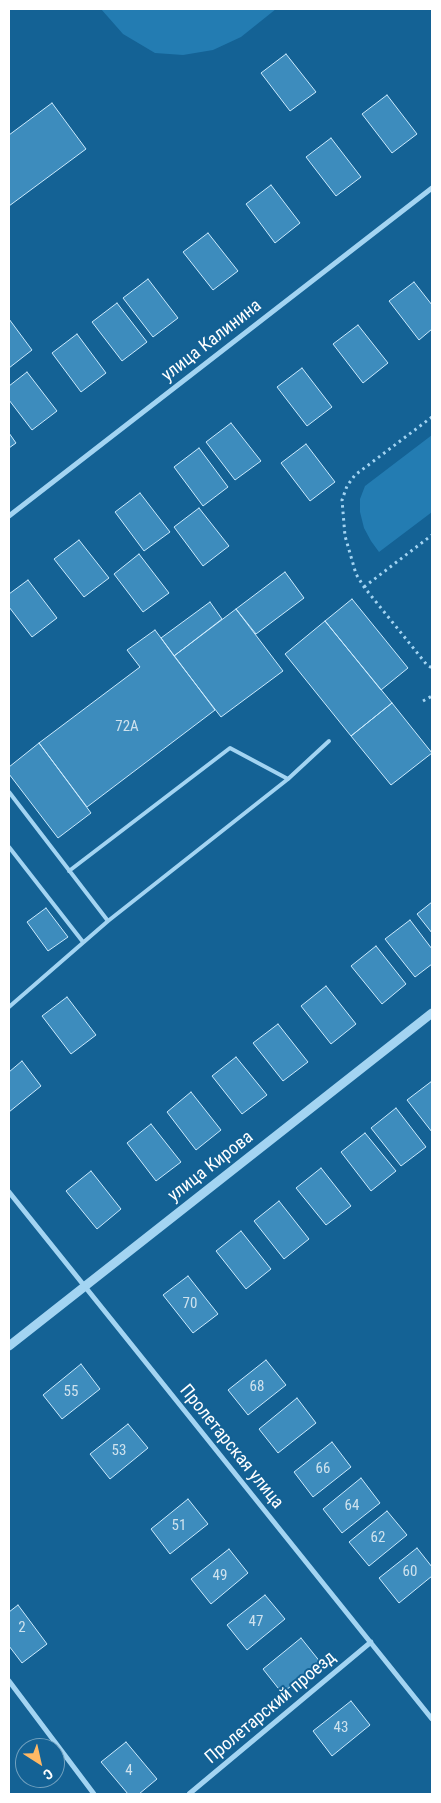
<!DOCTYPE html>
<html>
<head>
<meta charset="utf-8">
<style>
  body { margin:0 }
  #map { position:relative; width:441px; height:1803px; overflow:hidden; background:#146295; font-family:"Roboto Condensed",sans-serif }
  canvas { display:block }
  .frame { position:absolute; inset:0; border:10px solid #fff; pointer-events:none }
  .north { position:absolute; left:15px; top:1738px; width:50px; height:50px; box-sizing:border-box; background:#146295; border:1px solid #72a1bf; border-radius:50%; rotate:145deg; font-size:14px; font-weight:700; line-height:20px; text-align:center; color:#fff }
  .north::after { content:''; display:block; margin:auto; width:18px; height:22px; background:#ffb864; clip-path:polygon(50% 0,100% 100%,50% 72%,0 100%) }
</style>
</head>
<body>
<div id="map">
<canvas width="441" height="1803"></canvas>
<div class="frame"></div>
<div class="north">С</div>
</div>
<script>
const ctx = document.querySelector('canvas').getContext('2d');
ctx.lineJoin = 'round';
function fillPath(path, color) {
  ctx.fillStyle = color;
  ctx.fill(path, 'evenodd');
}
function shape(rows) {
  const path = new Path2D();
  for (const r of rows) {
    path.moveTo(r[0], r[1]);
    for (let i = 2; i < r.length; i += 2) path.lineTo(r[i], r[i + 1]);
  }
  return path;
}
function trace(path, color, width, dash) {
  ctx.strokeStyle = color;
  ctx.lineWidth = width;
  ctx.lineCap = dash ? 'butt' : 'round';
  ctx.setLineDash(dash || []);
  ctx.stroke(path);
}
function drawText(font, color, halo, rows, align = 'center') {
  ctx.font = font + ' "Roboto Condensed",sans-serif';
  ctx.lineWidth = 4;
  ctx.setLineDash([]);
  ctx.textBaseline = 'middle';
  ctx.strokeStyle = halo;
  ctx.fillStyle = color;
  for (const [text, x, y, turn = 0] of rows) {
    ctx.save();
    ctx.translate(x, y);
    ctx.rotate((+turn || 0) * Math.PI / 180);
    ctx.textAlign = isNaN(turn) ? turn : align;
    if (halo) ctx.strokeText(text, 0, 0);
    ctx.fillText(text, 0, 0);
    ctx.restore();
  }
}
fillPath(shape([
  [101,9,276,9,241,37,213,50,183,55,155,53,123,34],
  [432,435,432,512,379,552,371,541,364,528,360,512,360,499,365,486]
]), '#237cb2');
const building = shape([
  [286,54,316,92,290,111,261,73,286,54],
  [387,95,417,134,392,153,362,114,387,95],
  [52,103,86,149,9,206,9,135,52,103],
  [331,138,361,177,336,196,306,157,331,138],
  [271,185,300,223,275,243,246,204,271,185],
  [208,233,238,271,213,290,183,252,208,233],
  [148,279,178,318,153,337,123,298,148,279],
  [414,282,432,305,432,329,419,340,389,301,414,282],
  [117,303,147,342,122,361,92,322,117,303],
  [9,319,32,350,9,368,9,319],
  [358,325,388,363,363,383,333,344,358,325],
  [77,334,106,373,81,392,52,353,77,334],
  [302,368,332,407,307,426,277,387,302,368],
  [27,372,57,411,32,430,9,400,9,386,27,372],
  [231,423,261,461,235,480,206,442,231,423],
  [9,433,16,443,9,448,9,433],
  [306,444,335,482,310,501,281,463,306,444],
  [199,448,228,487,203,506,174,467,199,448],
  [140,493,170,532,144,551,115,512,140,493],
  [199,508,229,546,203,566,174,527,199,508],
  [79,540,109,578,84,597,54,559,79,540],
  [139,554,169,593,143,612,114,574,139,554],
  [285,572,304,598,256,634,236,609,285,572],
  [28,580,57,618,32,637,9,607,9,594,28,580],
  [352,599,408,668,381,690,325,621,352,599],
  [210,602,222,619,174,656,161,638,210,602],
  [236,609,283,671,221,717,174,656,236,609],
  [325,621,392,703,351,736,285,654,325,621],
  [155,630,215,710,87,807,39,743,140,667,127,650,155,630],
  [392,703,432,753,391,785,351,736,392,703],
  [39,743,91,813,58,838,9,774,9,767,39,743],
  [432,902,432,933,417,914,432,902],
  [46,908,68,937,48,951,27,922,46,908],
  [410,920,432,949,432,964,415,977,385,939,410,920],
  [376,946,406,984,382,1004,351,966,376,946],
  [326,986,356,1024,331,1044,301,1006,326,986],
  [67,997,96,1035,71,1054,42,1016,67,997],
  [278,1024,308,1062,283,1081,253,1043,278,1024],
  [236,1057,267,1095,242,1114,212,1076,236,1057],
  [22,1061,41,1086,9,1112,9,1072,22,1061],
  [432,1081,432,1132,407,1100,432,1081],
  [191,1092,221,1130,196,1150,167,1112,191,1092],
  [396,1108,426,1147,401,1166,371,1128,396,1108],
  [151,1124,181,1162,156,1181,127,1143,151,1124],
  [365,1133,396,1171,371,1191,341,1152,365,1133],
  [321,1168,351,1206,326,1225,296,1188,321,1168],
  [91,1171,121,1209,97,1229,66,1191,91,1171],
  [279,1201,309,1239,284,1259,254,1221,279,1201],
  [241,1231,271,1269,246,1289,216,1251,241,1231],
  [188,1276,218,1314,193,1333,163,1295,188,1276],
  [266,1360,286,1385,248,1415,228,1390,266,1360],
  [81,1364,100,1389,62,1419,43,1395,81,1364],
  [297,1398,316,1423,278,1453,259,1429,297,1398],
  [128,1424,148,1448,110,1479,90,1454,128,1424],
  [332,1442,351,1467,313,1497,294,1472,332,1442],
  [361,1478,380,1503,342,1533,323,1509,361,1478],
  [188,1499,208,1524,170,1554,151,1529,188,1499],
  [387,1511,407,1535,369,1566,349,1542,387,1511],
  [417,1548,432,1567,432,1576,399,1603,379,1578,417,1548],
  [229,1549,248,1573,211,1604,191,1579,229,1549],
  [265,1595,285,1619,247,1650,227,1625,265,1595],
  [18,1605,47,1644,22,1663,9,1646,9,1612,18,1605],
  [301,1638,321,1663,282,1693,263,1669,301,1638],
  [351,1701,370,1725,332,1756,313,1731,351,1701],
  [126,1742,157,1779,139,1794,128,1794,101,1762,126,1742]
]);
fillPath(building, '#3d8cbd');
trace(building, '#cbeafd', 1);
trace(shape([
  [432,417,355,475,347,486,342,500,345,536,356,574,364,587,427,665,432,668],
  [364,587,432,535],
  [423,701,432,696]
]), '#a3d4f2', 3, [2.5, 4]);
trace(shape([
  [9,792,108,921],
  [9,847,83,942],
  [69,871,230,748,288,779,329,741],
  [9,1007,108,921,288,779]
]), '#a3d4f2', 4);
trace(shape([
  [9,516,432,188],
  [9,1192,432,1719],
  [9,1681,94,1794],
  [189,1794,371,1642]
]), '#a3d4f2', 5);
trace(shape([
  [9,1346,432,1013]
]), '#a3d4f2', 9);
drawText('15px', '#cee2ee', null, [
  ["72А",127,727],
  ["70",190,1304],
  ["68",257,1387],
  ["55",71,1392],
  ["53",119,1451],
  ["66",323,1469],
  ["64",352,1506],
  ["51",179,1526],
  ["62",378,1538],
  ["60",410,1572],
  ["49",220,1576],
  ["47",256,1622],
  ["2",22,1628],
  ["43",341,1728],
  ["4",129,1771]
]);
drawText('18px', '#fff', '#146295', [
  ["улица Калинина",212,341,-38],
  ["улица Кирова",211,1167,-38],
  ["Пролетарская улица",231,1447,51],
  ["Пролетарский проезд",271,1708,-40]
]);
</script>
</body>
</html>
